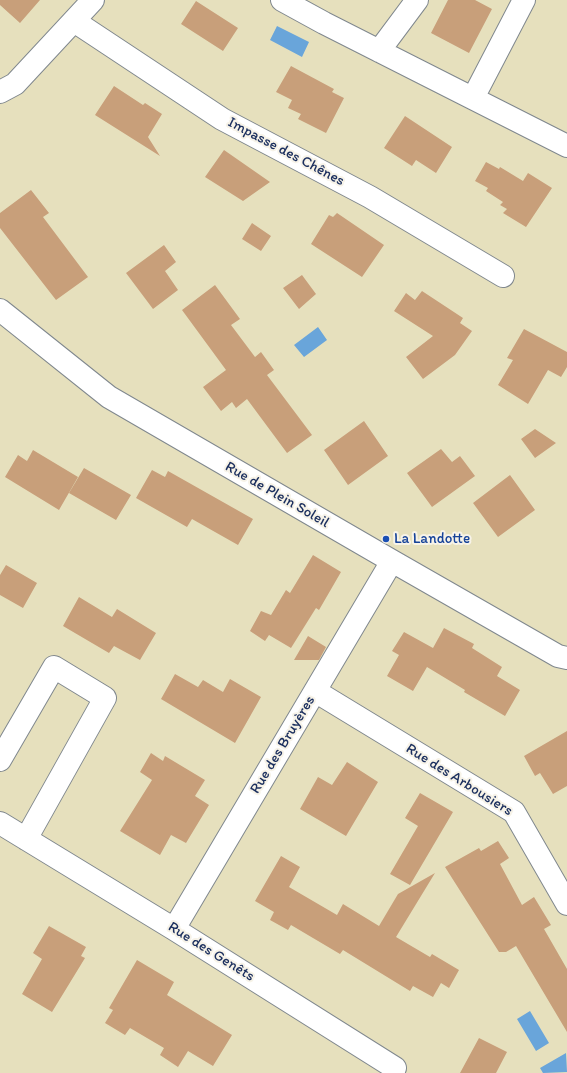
<!DOCTYPE html>
<html>
<head>
<meta charset="utf-8">
<style>
  body { margin:0 }
  canvas { display:block; background:#e6e0bd }
</style>
</head>
<body>
<canvas width="567" height="1073"></canvas>
<script>
const ctx = document.querySelector('canvas').getContext('2d');
ctx.lineJoin = 'round';
function fillPath(path, color) {
  ctx.fillStyle = color;
  ctx.fill(path, 'evenodd');
}
function shape(rows) {
  const path = new Path2D();
  for (const r of rows) {
    path.moveTo(r[0], r[1]);
    for (let i = 2; i < r.length; i += 2) path.lineTo(r[i], r[i + 1]);
  }
  return path;
}
function trace(path, color, width, dash) {
  ctx.strokeStyle = color;
  ctx.lineWidth = width;
  ctx.lineCap = dash ? 'butt' : 'round';
  ctx.setLineDash(dash || []);
  ctx.stroke(path);
}
function drawText(font, color, halo, rows, align = 'center') {
  ctx.font = font + ' Itim,sans-serif';
  ctx.lineWidth = 4;
  ctx.setLineDash([]);
  ctx.textBaseline = 'middle';
  ctx.strokeStyle = halo;
  ctx.fillStyle = color;
  for (const [text, x, y, turn = 0] of rows) {
    ctx.save();
    ctx.translate(x, y);
    ctx.rotate((+turn || 0) * Math.PI / 180);
    ctx.textAlign = isNaN(turn) ? turn : align;
    if (halo) ctx.strokeText(text, 0, 0);
    ctx.fillText(text, 0, 0);
    ctx.restore();
  }
}
fillPath(shape([
  [277,26,309,42,302,57,270,40],
  [318,327,327,340,304,357,294,345],
  [530,1011,549,1043,536,1051,517,1019],
  [566,1053,567,1072,543,1073,540,1068]
]), '#69a5da');
fillPath(shape([
  [0,0,40,0,20,23,0,5],
  [448,0,475,0,492,9,469,53,431,33],
  [196,1,238,28,223,51,181,24],
  [291,66,334,89,332,92,344,98,326,133,298,119,301,114,288,108,292,100,276,92],
  [114,86,143,105,145,103,162,114,148,137,160,156,95,115],
  [405,116,452,147,436,173,416,160,412,166,384,148],
  [224,150,270,182,243,201,205,177],
  [486,162,499,169,500,167,523,181,528,173,552,188,526,227,503,213,507,209,500,205,503,202,486,191,488,188,475,181],
  [31,190,49,213,43,217,88,277,56,300,0,228,0,213],
  [337,213,384,245,362,277,311,244,329,215,333,217],
  [252,223,271,236,261,251,242,239],
  [164,245,176,262,165,271,178,290,153,309,126,273],
  [302,275,316,294,299,309,283,288],
  [215,285,240,319,231,325,255,357,261,352,274,370,267,375,312,435,287,453,247,399,236,408,232,402,221,411,203,387,226,370,182,310],
  [422,291,463,318,460,323,472,331,455,355,423,379,406,357,433,336,394,311,406,293,415,300],
  [524,329,567,352,567,367,561,377,548,370,528,404,498,385,513,360,507,358],
  [364,421,388,456,348,485,324,450],
  [535,429,556,443,535,458,521,439],
  [441,449,452,462,460,456,475,476,432,507,407,473],
  [33,450,78,477,59,510,5,477,18,455,27,461],
  [84,468,131,495,116,520,69,493],
  [152,470,165,477,168,471,253,519,238,545,192,519,187,527,136,498],
  [510,475,535,510,498,537,473,503],
  [313,555,341,572,319,610,316,608,291,648,269,635,265,641,250,631,261,611,271,615,286,590,290,593],
  [6,565,37,583,23,608,0,595,0,575],
  [79,597,112,617,117,609,156,633,140,660,114,646,109,653,63,626],
  [444,628,474,644,472,648,502,667,497,676,520,690,505,716,464,692,465,690,427,667,413,691,387,676,399,655,392,651,404,632,433,648],
  [308,636,326,647,319,660,294,660],
  [175,674,198,687,203,680,223,692,230,679,261,697,235,743,161,699],
  [567,731,567,786,553,794,540,773,535,776,524,756],
  [151,753,163,761,165,756,205,780,195,796,209,805,186,843,171,835,160,855,120,831,152,780,140,772],
  [347,762,378,782,346,836,300,809,318,777,332,785],
  [420,793,453,812,410,885,390,874,418,826,405,818],
  [498,841,509,858,500,864,522,905,534,897,551,925,544,929,567,969,567,1032,516,946,506,952,499,952,445,867,479,848,481,851],
  [281,856,300,867,289,887,337,915,343,904,379,926,398,894,435,873,396,937,430,957,432,954,459,970,449,988,441,983,433,997,413,986,410,991,343,950,340,954,291,925,288,930,270,920,274,912,255,901],
  [49,926,86,947,81,956,85,958,52,1012,22,994,42,959,33,953],
  [137,960,174,982,167,995,232,1035,213,1066,188,1051,178,1067,160,1055,164,1048,130,1028,125,1035,105,1023,113,1010,109,1008],
  [479,1038,507,1052,496,1073,460,1073]
]), '#c89f7a');
const minor = shape([
  [282,0,324,23,567,146],
  [74,21,222,119,370,197,503,276],
  [379,51,417,0],
  [0,92,15,84,93,0],
  [473,98,524,0],
  [0,310,109,397,392,561,558,656,567,658],
  [315,691,514,812,567,904],
  [0,760,54,667,105,698,26,839],
  [0,823,174,929,395,1068],
  [174,929,392,561]
]);
trace(minor, '#80888e', 24);
trace(minor, '#fff', 22);
for (const [x, y, r, color] of [
  [386,539,4,"#1a4fb4"]
]) {
  const dot = new Path2D();
  dot.arc(x, y, r, 0, 2 * Math.PI);
  ctx.fillStyle = color;
  ctx.fill(dot);
  trace(dot, '#f7f3e8', 1.5);
}
drawText('15px', '#1b2f5e', '#f7f3e8', [
  ["Impasse des Chênes",286,152,28],
  ["Rue de Plein Soleil",277,495,30],
  ["Rue des Bruyères",283,745,-59],
  ["Rue des Arbousiers",459,780,32],
  ["Rue des Genêts",211,952,32]
]);
drawText('15px', '#164399', '#f7f3e8', [
  ["La Landotte",394,539]
], 'left');
</script>
</body>
</html>
